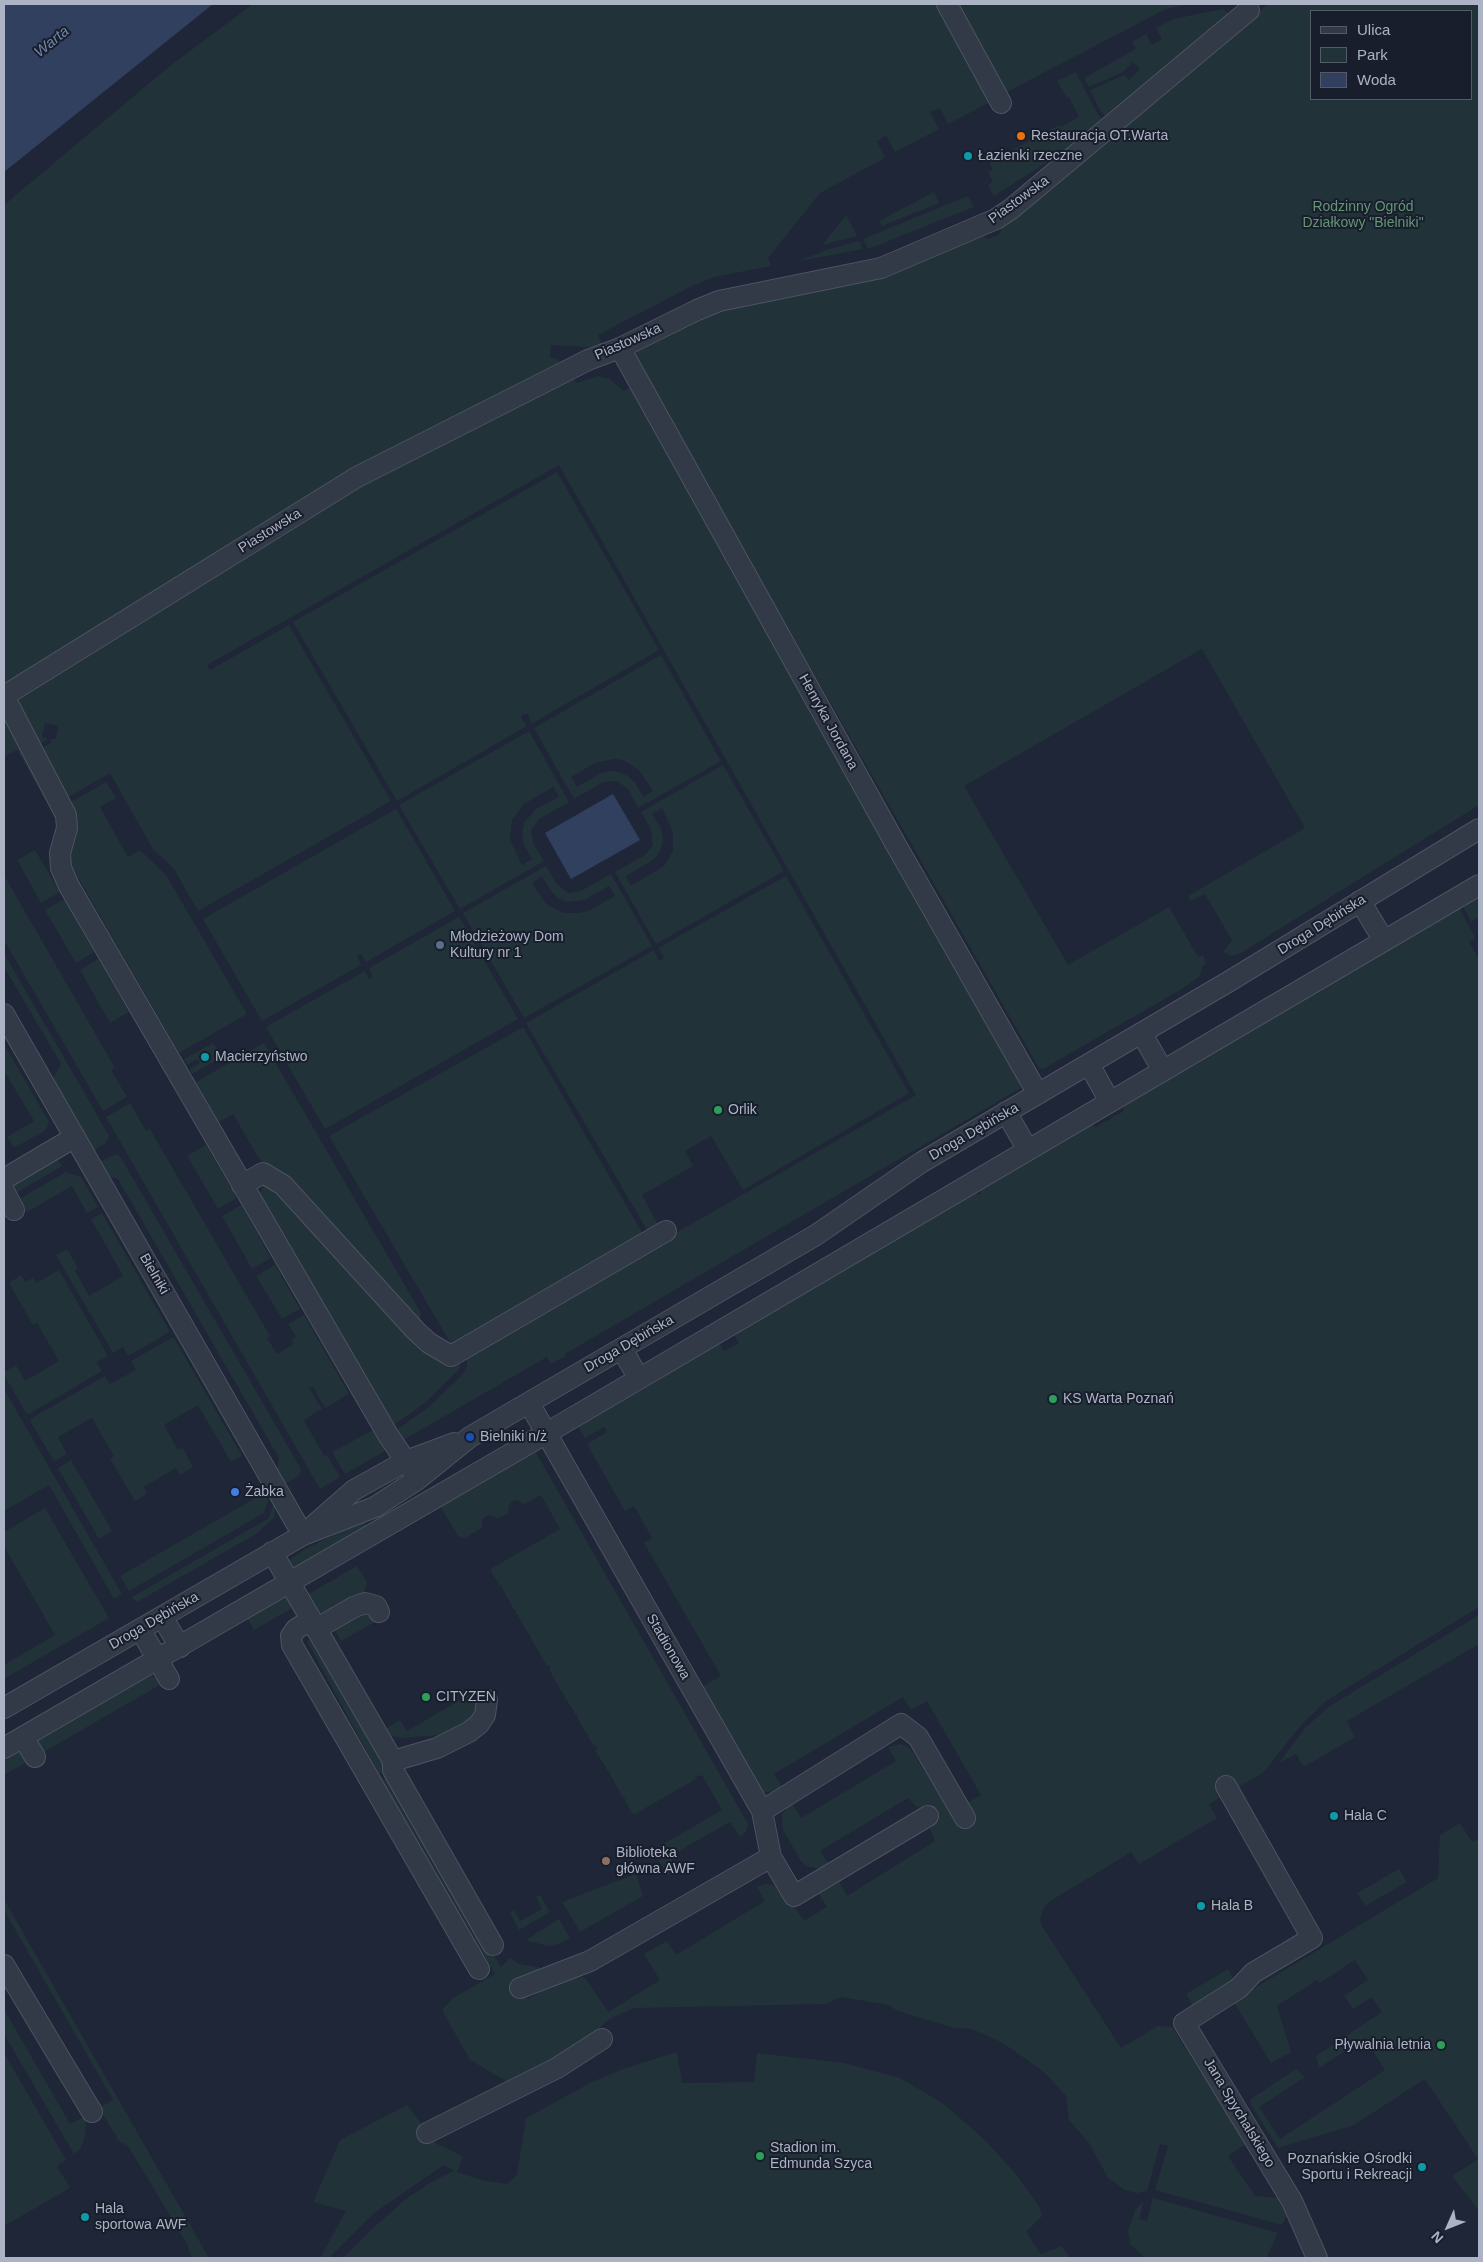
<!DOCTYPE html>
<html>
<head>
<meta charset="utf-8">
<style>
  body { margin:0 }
  #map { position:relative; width:1483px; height:2262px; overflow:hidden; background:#1f2637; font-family:Helvetica,sans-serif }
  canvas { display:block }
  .frame { position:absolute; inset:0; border:5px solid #acb3c4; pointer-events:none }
  .legend { position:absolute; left:1310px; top:10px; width:162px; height:90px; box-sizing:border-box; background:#181e2b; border:1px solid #535a68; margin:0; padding:6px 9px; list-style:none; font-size:15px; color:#acb3c4 }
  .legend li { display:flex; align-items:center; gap:10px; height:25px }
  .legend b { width:25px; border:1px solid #535a68 }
  .north { position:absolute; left:1423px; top:2202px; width:50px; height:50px; -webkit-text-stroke:4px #181e2b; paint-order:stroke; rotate:226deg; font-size:14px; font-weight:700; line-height:20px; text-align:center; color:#acb3c4 }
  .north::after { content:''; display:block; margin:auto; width:18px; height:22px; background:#acb3c4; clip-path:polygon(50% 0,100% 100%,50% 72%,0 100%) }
</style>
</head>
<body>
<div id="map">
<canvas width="1483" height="2262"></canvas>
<div class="frame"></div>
<ul class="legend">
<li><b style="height:6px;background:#323947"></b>Ulica</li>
<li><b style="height:14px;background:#213338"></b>Park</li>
<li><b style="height:14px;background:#32405f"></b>Woda</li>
</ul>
<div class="north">N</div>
</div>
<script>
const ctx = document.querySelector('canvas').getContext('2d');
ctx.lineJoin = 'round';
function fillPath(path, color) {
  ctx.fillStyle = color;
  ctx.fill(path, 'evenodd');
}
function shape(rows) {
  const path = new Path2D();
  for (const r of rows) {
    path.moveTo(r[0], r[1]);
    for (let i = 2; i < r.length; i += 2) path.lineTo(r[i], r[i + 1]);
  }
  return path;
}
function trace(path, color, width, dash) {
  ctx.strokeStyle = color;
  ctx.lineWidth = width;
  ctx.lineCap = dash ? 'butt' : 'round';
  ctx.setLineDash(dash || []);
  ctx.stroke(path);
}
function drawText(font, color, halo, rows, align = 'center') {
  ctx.font = font + ' Helvetica,sans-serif';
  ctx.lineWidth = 4;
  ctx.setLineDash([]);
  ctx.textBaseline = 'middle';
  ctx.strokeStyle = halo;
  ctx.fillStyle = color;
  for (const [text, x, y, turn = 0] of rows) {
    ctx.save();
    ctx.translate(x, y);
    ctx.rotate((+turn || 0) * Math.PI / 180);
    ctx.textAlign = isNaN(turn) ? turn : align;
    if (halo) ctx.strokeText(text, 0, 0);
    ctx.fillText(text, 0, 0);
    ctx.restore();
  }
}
fillPath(shape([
  [253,4,941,4,994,100,948,124,940,108,930,112,939,129,895,152,886,136,877,141,885,158,820,193,768,258,771,266,714,277,690,287,598,335,603,346,589,347,551,345,550,357,558,359,559,361,556,364,353,469,4,683,4,205,171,65],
  [951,4,1190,4,1166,9,1001,95],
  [1268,4,1479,4,1479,805,1239,954,1231,956,1223,952,1232,940,1205,894,1191,901,1188,896,1305,828,1202,649,964,786,1068,965,1169,907,1198,957,1203,955,1206,963,1202,967,1200,976,1180,990,1043,1069,1039,1068,638,365,636,351,641,346,702,314,979,234,988,239,1000,234,1002,223],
  [1312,11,1472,11,1472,99,1312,99],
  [1223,9,1229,14,1108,119,1100,110,1090,90,1124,75,1129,80,1140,69,1133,62,1123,72,1089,87,1084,78,1136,49,1132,42,1146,34,1152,45,1162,39,1156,28,1173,19],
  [1076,72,1097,113,1105,122,1088,136,994,196,988,185,993,182,988,172,993,170,989,162,1059,125,1061,127,1079,117,1069,97,1067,98,1057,81],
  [934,192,939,203,882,226,879,221],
  [968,196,974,207,868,249,863,239],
  [846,215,857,236,822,245,843,219],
  [859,241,863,249,799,261,826,250],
  [598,376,610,379,624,391,629,387,634,394,1020,1081,1021,1088,565,1354,566,1356,551,1364,547,1357,405,1439,396,1430,429,1407,463,1374,467,1366,467,1353,916,1095,559,465,207,665,210,670,289,625,391,801,198,911,174,869,153,849,110,773,65,799,38,750,51,743,51,739,56,739,58,726,45,723,42,737,47,738,47,740,36,746,17,705,18,700,364,485,573,378,577,383],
  [557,472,659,650,531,724,528,714,523,714,521,718,527,726,397,801,293,622],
  [661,655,721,761,638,808,628,789,617,781,603,782,574,799,534,728],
  [614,759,623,760,639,770,653,791,643,797,635,782,628,776,619,772,610,771,601,773,577,787,571,777,595,763],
  [4,712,56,804,50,808,17,750,4,757],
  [529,731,569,802,539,819,531,830,533,843,544,861,460,909,399,805],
  [553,787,559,797,536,809,524,823,522,834,524,845,532,859,522,865,510,840,512,820,524,804],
  [723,765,784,871,656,944,615,872,645,855,653,845,651,830,641,812],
  [662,808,673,832,673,851,664,866,631,886,626,876,650,862,657,856,661,848,663,838,661,828,652,814],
  [106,782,116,798,100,807,128,857,140,850,166,875,247,1014,179,1053,71,865,67,804],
  [396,809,455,911,366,962,361,954,357,956,361,965,262,1021,203,919],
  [35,850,60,892,41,903,17,860],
  [546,866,557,884,568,893,581,891,611,874,652,946,524,1018,463,913],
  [542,876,551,891,558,898,567,902,584,900,609,886,615,896,590,910,580,913,563,913,546,904,532,883],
  [4,875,115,1068,111,1070,127,1097,103,1111,4,940],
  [786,876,909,1093,743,1190,711,1136,685,1151,693,1166,642,1195,657,1223,657,1228,650,1235,526,1023,654,950,659,960,662,960,664,957,658,948],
  [1479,895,1479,917,1471,922,1462,905],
  [64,899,94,952,76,963,45,910],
  [1459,907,1475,938,1469,942,1479,959,1479,1607,1326,1701,1301,1725,1263,1773,1209,1804,1217,1818,1139,1864,1131,1852,1049,1902,1044,1907,1040,1920,1042,1926,1121,2048,1158,2026,1172,2027,1246,2144,1228,2156,1255,2196,1281,2198,1289,2211,1282,2225,1155,2190,1168,2146,1160,2144,1147,2191,1137,2193,1125,2190,1108,2178,1089,2143,1069,2120,1066,2096,1044,2072,1003,2043,972,2029,954,2028,898,2011,888,2005,841,1997,826,2004,634,2008,609,2019,591,2036,511,2084,470,2060,442,2010,453,1998,495,1974,383,1780,390,1776,501,1967,510,1958,519,1964,542,1968,529,1976,520,1988,528,1999,568,1976,577,1975,585,1978,591,1986,608,2012,660,1980,644,1954,667,1941,676,1955,765,1901,757,1887,765,1884,776,1886,786,1893,804,1921,827,1907,819,1894,839,1882,847,1896,935,1841,930,1829,939,1820,929,1804,923,1808,917,1807,908,1798,820,1851,829,1865,820,1869,806,1866,801,1861,783,1830,782,1815,787,1808,793,1805,801,1818,896,1761,888,1747,901,1744,908,1747,913,1752,958,1827,975,1817,967,1803,981,1795,927,1701,911,1710,903,1697,774,1774,782,1787,775,1792,762,1792,565,1453,568,1451,703,1686,721,1676,644,1543,652,1538,634,1506,625,1511,587,1444,607,1432,604,1427,585,1438,578,1427,661,1379,660,1375,718,1341,724,1351,739,1343,733,1332,975,1191,978,1195,979,1195,981,1193,979,1188,1092,1122,1095,1128,1101,1124,1124,1111,1121,1105],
  [459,917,518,1019,325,1129,266,1027,365,971,369,979,373,977,369,968],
  [4,953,109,1136,106,1143,93,1151,52,1081,61,1064,6,970,4,973],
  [98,959,129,1012,110,1023,80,970],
  [523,1027,645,1238,454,1349,329,1136],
  [213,1043,222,1057,192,1074,190,1069,200,1063,197,1059,187,1065,184,1059],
  [264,1043,421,1313,420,1318,416,1319,288,1180,259,1159,233,1114,219,1122,196,1082],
  [4,1044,49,1122,46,1130,14,1148,7,1137,34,1121,6,1074,4,1075],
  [130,1103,146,1131,150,1129,270,1336,267,1338,277,1354,294,1344,291,1340,296,1337,288,1324,304,1315,349,1394,325,1408,313,1387,309,1388,322,1409,304,1420,324,1456,327,1455,340,1477,320,1489,106,1117],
  [206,1145,237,1198,218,1209,187,1156],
  [117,1154,120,1156,301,1469,299,1476,285,1484,277,1470,279,1458,118,1179,107,1176,99,1162],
  [58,1159,62,1166,16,1193,12,1187,14,1184],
  [66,1172,81,1177,98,1207,87,1213,72,1186,27,1212,19,1199],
  [266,1185,270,1186,411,1336,461,1357,460,1368,427,1401,394,1425,260,1194,263,1186],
  [241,1205,271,1258,252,1269,222,1216],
  [102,1213,169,1330,168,1333,128,1356,123,1347,113,1353,56,1255,67,1249,78,1268,75,1270,89,1296,123,1276,91,1219],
  [275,1265,300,1309,282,1319,256,1276],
  [59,1270,108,1356,97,1362,102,1371,29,1414,26,1413,4,1375,4,1372,16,1365,25,1381,59,1361,37,1323,33,1325,9,1283,21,1275,25,1282,33,1278,36,1283],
  [171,1338,174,1338,242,1456,231,1462,198,1405,164,1425,178,1450,183,1448,193,1467,180,1475,176,1468,144,1487,147,1494,135,1501,110,1459,114,1456,92,1418,58,1437,67,1454,54,1461,30,1421,32,1418,105,1376,110,1384,136,1370,131,1361],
  [4,1389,122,1594,114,1599,49,1485,4,1511],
  [373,1430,385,1451,345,1474,332,1452],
  [534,1449,748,1824,746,1832,740,1837,730,1822,670,1856,680,1872,667,1875,653,1850,722,1810,702,1775,695,1777,696,1779,635,1814,632,1813,624,1799,626,1798,622,1796,610,1774,610,1771,608,1771,595,1750,597,1749,596,1745,594,1746,578,1719,577,1714,576,1715,563,1694,563,1690,561,1691,549,1669,551,1668,549,1665,547,1666,530,1637,531,1634,529,1635,516,1613,516,1610,514,1610,502,1588,502,1585,500,1586,491,1571,492,1568,560,1529,541,1495,524,1504,517,1500,512,1501,508,1508,509,1513,498,1519,490,1515,485,1517,482,1520,482,1528,465,1538,458,1536,439,1504],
  [71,1460,112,1531,99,1539,58,1468],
  [264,1493,268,1500,264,1513,129,1591,120,1576],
  [276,1504,274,1518,256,1534,137,1602,135,1601,132,1597,269,1518,273,1505],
  [45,1508,109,1618,4,1679,4,1665,55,1635,4,1546,4,1532],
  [364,1521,368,1528,294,1571,289,1560,307,1548],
  [357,1566,367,1582,364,1595,328,1617,319,1614,307,1595],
  [280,1596,289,1598,294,1607,254,1630,246,1616],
  [368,1612,378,1620,341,1641,332,1626],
  [1479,1615,1479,1644,1347,1721,1355,1737,1304,1767,1296,1754,1279,1763,1305,1728,1330,1706],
  [311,1639,387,1770,379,1774,307,1641],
  [142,1676,152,1676,165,1682,42,1753,34,1739],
  [472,1693,475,1700,476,1711,470,1719,457,1728,438,1735,403,1738,392,1736,384,1730,400,1720,407,1731],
  [19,1748,27,1762,4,1775,4,1757],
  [1460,1823,1472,1842,1478,1839,1479,1842,1479,2211,1452,2176,1478,2159,1425,2079,1354,2125,1278,2148,1251,2105,1251,2099,1296,2069,1305,2077,1259,2107,1280,2139,1385,2070,1365,2038,1319,2068,1316,2056,1382,2012,1372,1997,1353,2009,1344,1996,1368,1980,1355,1960,1320,1983,1317,1980,1277,2006,1291,2052,1271,2063,1233,2001,1438,1878,1440,1835],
  [1399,1869,1407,1882,1365,1906,1357,1893],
  [636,1874,643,1896,580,1932,562,1902],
  [540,1895,550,1912,519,1930,510,1912,514,1910,520,1921,542,1909,536,1897],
  [4,1899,209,2258,192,2258,187,2244,128,2146,119,2141,99,2108,113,2100,4,1910],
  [559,1919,570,1938,559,1944,547,1946,526,1940],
  [1228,1969,1235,1982,1194,2008,1186,1994],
  [4,2009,70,2124,84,2117,86,2125,85,2137,80,2149,74,2154,4,2034],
  [677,2052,682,2083,754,2082,757,2053,844,2063,900,2078,944,2104,986,2141,1014,2172,1039,2206,1042,2216,1026,2232,1041,2254,1062,2246,1070,2258,343,2258,374,2227,406,2199,431,2182,454,2171,444,2165,374,2213,329,2258,320,2258,346,2211,313,2202,340,2140,407,2105,437,2144,463,2156,457,2172,481,2180,507,2184,517,2175,526,2118,592,2082,623,2069],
  [4,2053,66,2160,57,2166,70,2188,4,2226],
  [1153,2198,1278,2233,1266,2258,1145,2258,1130,2244,1128,2231,1135,2210,1144,2201,1139,2219,1147,2221]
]), '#213338');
fillPath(shape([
  [4,4,213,4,4,172],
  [613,794,640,840,571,879,545,833]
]), '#32405f');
const minor = shape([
  [947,4,1001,103],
  [620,348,895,843,1038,1094],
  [4,696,357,477,588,360,620,348,697,310,719,301,881,268,996,219,1011,209,1249,10],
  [4,696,66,815,67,828,60,853,61,868,69,886,388,1435,418,1479],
  [1360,901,1384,941],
  [4,1014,303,1535],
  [1142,1034,1163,1071],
  [1089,1064,1110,1102],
  [1006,1112,1028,1150],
  [4,1179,75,1137],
  [242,1185,263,1173,283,1185,415,1330,429,1343,451,1356,666,1231],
  [4,1191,14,1210],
  [622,1349,639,1379],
  [529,1403,762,1811,771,1857,794,1896,928,1816],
  [314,1525,354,1490,406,1461,454,1443],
  [272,1552,393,1761,393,1770,493,1945],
  [162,1617,180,1647],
  [311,1620,296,1629,291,1636,292,1645,479,1969],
  [140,1629,169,1679],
  [316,1629,354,1607,365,1603,376,1606,379,1612],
  [4,1708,303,1535,375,1507,418,1479,470,1437,816,1235,922,1162,1228,982,1479,829],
  [23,1737,35,1757],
  [4,1748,545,1434,1479,885],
  [393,1761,437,1748,469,1732,479,1724,485,1715,487,1700],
  [1226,1786,1312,1938,1253,1973,1239,1988,1184,2023,1292,2201,1317,2258],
  [762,1811,901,1724,918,1737,965,1818],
  [4,1965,92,2112],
  [520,1988,590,1961,771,1857],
  [427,2133,557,2068,602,2039]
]);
trace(minor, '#4d5362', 22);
trace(minor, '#323947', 20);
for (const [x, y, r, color] of [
  [1021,136,5,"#e8710a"],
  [968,156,5,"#0f9aa8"],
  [440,945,5,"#5c6f8a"],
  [205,1057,5,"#0f9aa8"],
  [718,1110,5,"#2e9e5b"],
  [1053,1399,5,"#2e9e5b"],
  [470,1437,5,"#1a4fb4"],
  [235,1492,5,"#3f7fe0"],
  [426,1697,5,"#2e9e5b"],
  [1334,1816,5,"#0f9aa8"],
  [606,1861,5,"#8d6e63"],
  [1201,1906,5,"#0f9aa8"],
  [1441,2045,5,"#2e9e5b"],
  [760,2156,5,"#2e9e5b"],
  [1422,2167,5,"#0f9aa8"],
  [85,2217,5,"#0f9aa8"]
]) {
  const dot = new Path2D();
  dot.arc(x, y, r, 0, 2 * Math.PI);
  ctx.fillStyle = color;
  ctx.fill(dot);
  trace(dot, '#181e2b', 2);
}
drawText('14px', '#acb3c4', '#181e2b', [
  ["Restauracja OT.Warta",1031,136],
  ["Łazienki rzeczne",978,156],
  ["Młodzieżowy Dom",450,937],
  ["Kultury nr 1",450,953],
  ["Macierzyństwo",215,1057],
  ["Orlik",728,1110],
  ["KS Warta Poznań",1063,1399],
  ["Bielniki n/ż",480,1437],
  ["Żabka",245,1492],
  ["CITYZEN",436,1697],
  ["Hala C",1344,1816],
  ["Biblioteka",616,1853],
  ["główna AWF",616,1869],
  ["Hala B",1211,1906],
  ["Pływalnia letnia",1431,2045,"right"],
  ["Stadion im.",770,2148],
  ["Edmunda Szyca",770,2164],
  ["Poznańskie Ośrodki",1412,2159,"right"],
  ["Sportu i Rekreacji",1412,2175,"right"],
  ["Hala",95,2209],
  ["sportowa AWF",95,2225]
], 'left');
drawText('14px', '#acb3c4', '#181e2b', [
  ["Piastowska",1019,200,-36],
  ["Piastowska",628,342,-24],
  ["Piastowska",270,531,-32],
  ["Henryka Jordana",828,722,61],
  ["Droga Dębińska",1322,925,-32],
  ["Droga Dębińska",974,1132,-30],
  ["Bielniki",154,1274,60],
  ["Droga Dębińska",629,1344,-30],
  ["Droga Dębińska",154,1621,-30],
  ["Stadionowa",668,1647,60],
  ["Jana Spychalskiego",1239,2113,59]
]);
drawText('14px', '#649575', '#181e2b', [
  ["Rodzinny Ogród",1363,207],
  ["Działkowy \"Bielniki\"",1363,223]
]);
drawText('italic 15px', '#7486ae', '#181e2b', [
  ["Warta",52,42,-39]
]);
</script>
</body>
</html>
